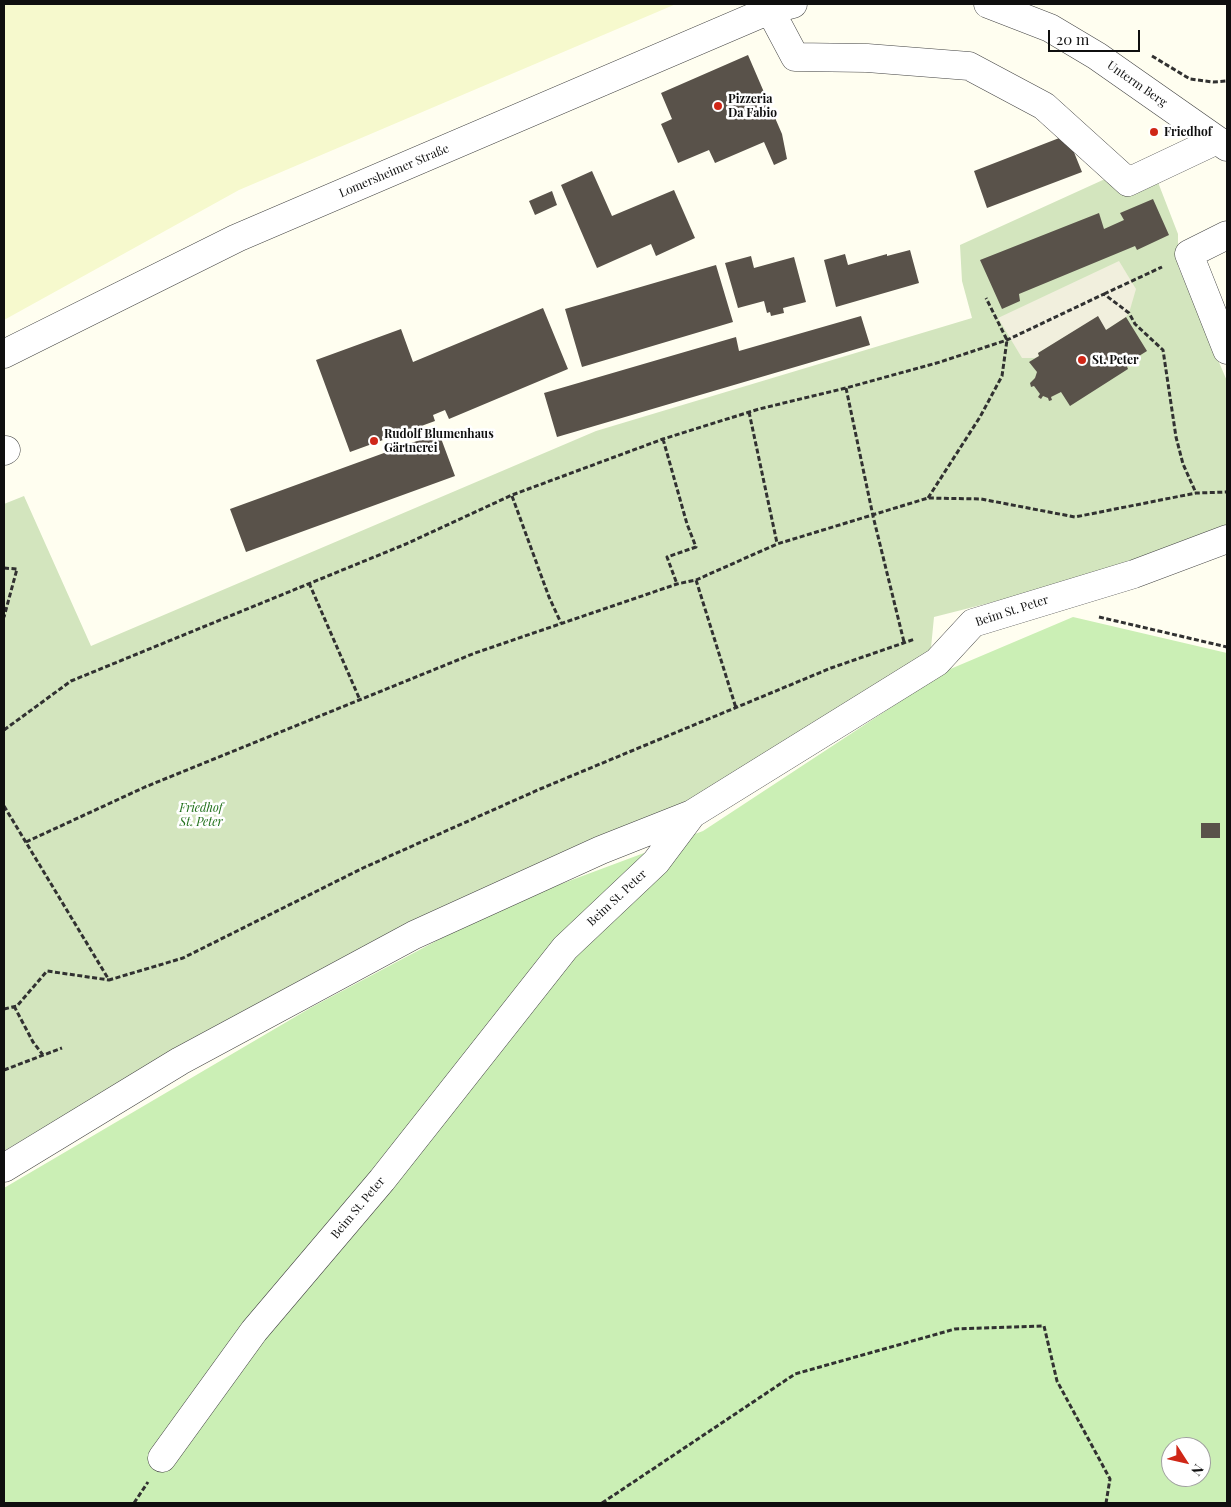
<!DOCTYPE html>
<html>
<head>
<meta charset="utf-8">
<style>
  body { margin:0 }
  #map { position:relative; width:1231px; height:1507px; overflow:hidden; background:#fffef0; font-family:"Playfair Display",serif }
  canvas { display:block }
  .frame { position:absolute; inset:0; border:5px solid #0f0f0f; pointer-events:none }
  .north { position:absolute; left:1161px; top:1437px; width:50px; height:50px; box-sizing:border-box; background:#fff; border:1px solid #9f9f9f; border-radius:50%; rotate:125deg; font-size:14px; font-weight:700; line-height:20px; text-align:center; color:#0f0f0f }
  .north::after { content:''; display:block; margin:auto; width:18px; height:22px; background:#cf2717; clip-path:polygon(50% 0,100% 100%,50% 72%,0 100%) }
  .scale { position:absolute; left:1048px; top:30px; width:92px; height:22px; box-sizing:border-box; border:2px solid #0f0f0f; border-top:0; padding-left:6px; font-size:15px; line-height:18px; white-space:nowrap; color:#0f0f0f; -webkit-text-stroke:4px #fff; paint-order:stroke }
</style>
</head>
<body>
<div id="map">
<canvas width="1231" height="1507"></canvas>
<div class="frame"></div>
<div class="north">N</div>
<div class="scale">20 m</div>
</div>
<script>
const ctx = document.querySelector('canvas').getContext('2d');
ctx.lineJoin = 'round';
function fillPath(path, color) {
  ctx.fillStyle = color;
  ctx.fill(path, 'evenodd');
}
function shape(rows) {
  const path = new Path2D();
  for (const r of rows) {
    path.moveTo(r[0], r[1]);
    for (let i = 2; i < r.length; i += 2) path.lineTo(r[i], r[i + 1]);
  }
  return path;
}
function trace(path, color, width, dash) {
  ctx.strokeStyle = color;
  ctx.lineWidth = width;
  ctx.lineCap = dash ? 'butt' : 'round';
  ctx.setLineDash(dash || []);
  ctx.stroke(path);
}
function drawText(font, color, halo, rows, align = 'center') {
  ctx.font = font + ' "Playfair Display",serif';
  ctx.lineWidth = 5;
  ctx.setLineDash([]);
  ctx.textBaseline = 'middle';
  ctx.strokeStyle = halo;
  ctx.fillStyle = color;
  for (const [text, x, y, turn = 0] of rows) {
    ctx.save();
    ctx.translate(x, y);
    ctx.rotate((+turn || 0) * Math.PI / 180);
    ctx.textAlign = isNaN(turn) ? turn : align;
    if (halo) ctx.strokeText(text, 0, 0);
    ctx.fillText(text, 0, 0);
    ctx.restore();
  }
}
fillPath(shape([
  [4,4,676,4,239,190,4,320]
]), '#f6f9cd');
fillPath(shape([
  [1073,617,1227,653,1227,1503,4,1503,4,1188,312,1007,502,906,703,831,948,670],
  [1171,1447,1201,1447,1201,1477,1171,1477]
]), '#cbefb5');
fillPath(shape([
  [1149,159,1178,234,1178,266,1227,381,1227,536,1064,584,934,617,930,658,690,806,173,1052,4,1151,4,504,24,496,91,646,596,431,972,318,962,281,960,245]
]), '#d3e5be');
fillPath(shape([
  [1119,261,1136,289,1129,313,1126,317,1106,330,1098,317,1038,353,1039,356,1035,358,1022,358,998,318]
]), '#f1efdd');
fillPath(shape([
  [748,55,782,134,787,159,774,165,764,142,715,163,709,150,678,163,661,124,672,119,661,93],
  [1067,135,1082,172,987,208,974,171],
  [592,171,612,216,674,190,695,238,656,256,651,244,597,268,561,185],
  [552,191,557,205,535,215,529,201],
  [1153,199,1169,235,1137,250,1135,246,1019,294,1020,301,1002,309,980,260,1099,213,1104,229,1124,220,1120,213],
  [910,250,919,283,836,307,824,260,845,254,848,265,887,254,887,256],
  [751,256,754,268,794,257,806,302,783,308,784,313,771,316,770,312,767,313,764,301,738,308,725,263],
  [716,265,733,322,582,367,565,309],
  [543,308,568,369,449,419,445,410,433,415,435,421,350,452,316,360,401,329,413,362],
  [861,316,870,345,557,437,544,393,736,337,739,351],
  [1098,316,1106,330,1126,317,1147,351,1126,364,1128,369,1070,406,1061,392,1051,397,1052,400,1049,401,1048,398,1043,396,1041,399,1038,397,1040,394,1034,386,1031,387,1030,383,1035,378,1037,372,1029,362,1039,356,1038,353],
  [439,433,455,476,246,552,230,509],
  [1201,823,1220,823,1220,838,1201,838]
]), '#59524a');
const minor = shape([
  [988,4,1050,28,1097,56,1227,147],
  [770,10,795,57,867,58,969,66,1044,106,1128,182,1217,140],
  [1227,235,1189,254,1227,350],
  [4,354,237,238,770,10,793,4],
  [4,451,6,450],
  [4,1168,180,1061,414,935,601,850,692,814],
  [162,1458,254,1331,382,1180,565,948,656,862,692,814,937,662,973,623,1134,574,1227,539]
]);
trace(minor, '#424242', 29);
trace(shape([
  [1152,56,1190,79,1213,82,1227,81],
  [1104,294,1162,267],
  [846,388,873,516,904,642],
  [749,412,777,543],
  [663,439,687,524,696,547,667,557,677,584],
  [512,496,549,597,561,623],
  [928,498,980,417,1002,376,1007,340,986,298],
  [4,568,17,569,4,617],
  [696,580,736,708],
  [309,583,360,700],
  [1099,617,1227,647],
  [4,730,71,681,406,544,512,495,663,439,759,409,846,388,940,362,1007,340,1104,294,1129,313,1135,324,1163,350,1176,437,1183,464,1196,493],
  [4,806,109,980,183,958,363,868,540,789,831,668,915,639],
  [26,842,145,787,475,653,677,584,696,580,777,544,928,498,981,499,1075,517,1196,493,1227,492],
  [14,1006,33,1042,43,1055],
  [4,1009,17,1006,47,971,109,980],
  [4,1070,62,1048],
  [134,1503,148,1482],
  [602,1503,795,1374,955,1329,1044,1326,1057,1381,1110,1479,1106,1503]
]), '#313131', 3, [5, 2.5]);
trace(minor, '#fff', 28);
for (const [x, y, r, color] of [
  [718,106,5,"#cf2717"],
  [1154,132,5,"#cf2717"],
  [1082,360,5,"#cf2717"],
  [374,441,5,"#cf2717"]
]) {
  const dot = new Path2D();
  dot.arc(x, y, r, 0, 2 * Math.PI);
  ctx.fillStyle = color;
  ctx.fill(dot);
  trace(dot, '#fff', 2);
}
drawText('12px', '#0f0f0f', '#fff', [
  ["Unterm Berg",1137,84,35],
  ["Lomersheimer Straße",394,171,-23],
  ["Beim St. Peter",1012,611,-18],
  ["Beim St. Peter",617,898,-43],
  ["Beim St. Peter",358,1208,-50]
]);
drawText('bold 12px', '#0f0f0f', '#fff', [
  ["Pizzeria",728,99],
  ["Da Fabio",728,113],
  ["Friedhof",1164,132],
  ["St. Peter",1092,360],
  ["Rudolf Blumenhaus",384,434],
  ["Gärtnerei",384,448]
], 'left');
drawText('italic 12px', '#1d6e17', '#fff', [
  ["Friedhof",201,808],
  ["St. Peter",201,822]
]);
</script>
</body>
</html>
